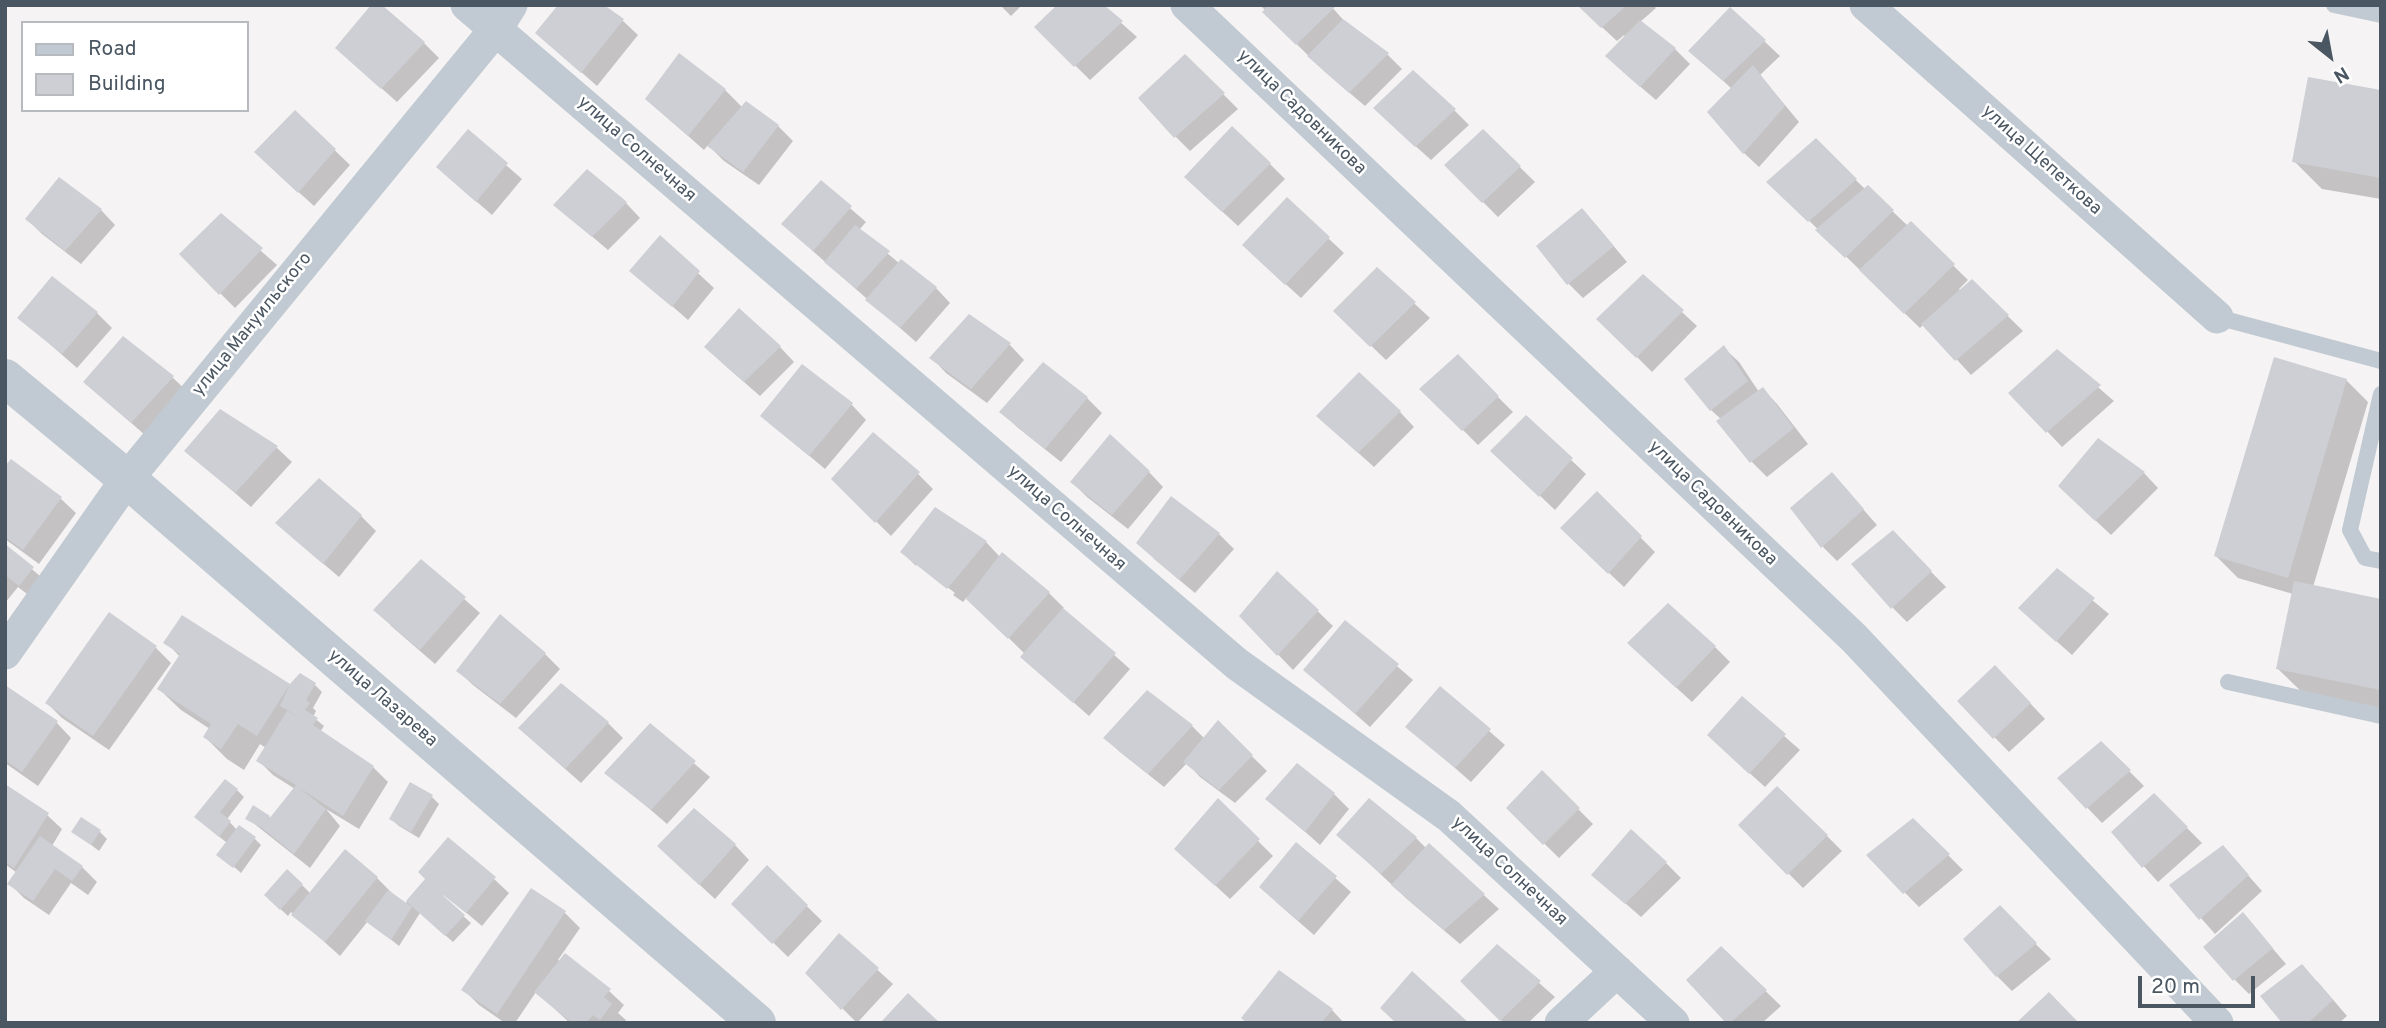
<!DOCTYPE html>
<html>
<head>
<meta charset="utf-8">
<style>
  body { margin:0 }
  #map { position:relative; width:2386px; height:1028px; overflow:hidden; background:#f5f3f3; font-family:Overpass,sans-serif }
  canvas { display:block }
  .frame { position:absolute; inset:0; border:7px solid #4a5661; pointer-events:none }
  .legend { position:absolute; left:21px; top:21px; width:228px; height:91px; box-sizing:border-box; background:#fff; border:2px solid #b7bbc0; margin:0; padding:9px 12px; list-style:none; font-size:21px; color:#4a5661 }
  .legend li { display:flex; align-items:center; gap:14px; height:35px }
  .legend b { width:35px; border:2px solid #b7bbc0 }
  .north { position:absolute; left:2295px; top:21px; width:70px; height:70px; -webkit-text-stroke:5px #fff; paint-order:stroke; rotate:149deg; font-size:19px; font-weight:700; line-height:28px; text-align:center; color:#4a5661 }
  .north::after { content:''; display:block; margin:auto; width:24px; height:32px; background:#4a5661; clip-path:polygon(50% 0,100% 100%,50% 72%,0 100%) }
  .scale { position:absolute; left:2138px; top:976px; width:117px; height:32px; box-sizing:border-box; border:4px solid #4a5661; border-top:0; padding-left:9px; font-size:21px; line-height:24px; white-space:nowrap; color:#4a5661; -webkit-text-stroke:5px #fff; paint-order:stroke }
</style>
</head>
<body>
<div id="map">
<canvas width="2386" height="1028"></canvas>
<div class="frame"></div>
<ul class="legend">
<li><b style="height:9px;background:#c1cad2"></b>Road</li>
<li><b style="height:19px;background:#cdcfd5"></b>Building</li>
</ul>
<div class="north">N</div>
<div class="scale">20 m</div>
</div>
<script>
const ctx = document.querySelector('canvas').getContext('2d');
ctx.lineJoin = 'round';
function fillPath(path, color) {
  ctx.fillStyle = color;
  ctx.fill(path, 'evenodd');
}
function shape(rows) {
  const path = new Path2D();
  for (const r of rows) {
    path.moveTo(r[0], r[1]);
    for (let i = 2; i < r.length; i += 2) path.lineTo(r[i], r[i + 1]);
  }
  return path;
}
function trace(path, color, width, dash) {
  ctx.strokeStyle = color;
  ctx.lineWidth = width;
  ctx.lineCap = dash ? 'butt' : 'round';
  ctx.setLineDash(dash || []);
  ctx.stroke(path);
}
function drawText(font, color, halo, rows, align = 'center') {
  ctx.font = font + ' Overpass,sans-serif';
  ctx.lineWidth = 5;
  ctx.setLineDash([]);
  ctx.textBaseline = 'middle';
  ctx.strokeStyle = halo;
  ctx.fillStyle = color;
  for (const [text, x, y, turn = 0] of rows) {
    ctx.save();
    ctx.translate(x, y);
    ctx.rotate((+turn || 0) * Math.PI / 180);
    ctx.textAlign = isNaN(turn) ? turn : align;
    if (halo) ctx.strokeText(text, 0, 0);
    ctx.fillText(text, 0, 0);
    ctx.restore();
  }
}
fillPath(shape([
  [601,5,623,21,638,35,597,86,537,33],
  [1000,5,1022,5,1011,16],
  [1101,5,1137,37,1090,80,1036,27],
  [1260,5,1330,5,1347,24,1388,55,1402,69,1365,106,1324,71,1264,12,1266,11],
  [1578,5,1653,5,1656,8,1640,22,1675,49,1690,64,1656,100,1622,71,1626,37,1624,35,1617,41],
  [1730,9,1780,56,1760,75,1799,122,1759,167,1744,153,1732,89,1706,65],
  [424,43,439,58,397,102,353,63],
  [679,56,725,90,742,107,746,103,778,126,793,141,759,185,724,161,708,145,704,150,662,113],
  [1185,56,1238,109,1190,151,1175,136],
  [2381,92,2381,199,2322,189,2294,161],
  [1454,110,1469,125,1431,160,1390,123],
  [295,112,350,165,314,206,271,167],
  [1483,131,1535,182,1498,217,1446,165],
  [468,132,522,179,492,215,453,181],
  [1816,141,1866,190,1868,188,1908,226,1911,224,1968,280,1959,289,1961,291,1972,281,2023,331,1971,375,1924,324,1920,328,1769,182],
  [1270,164,1285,179,1238,226,1201,192],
  [821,183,866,222,859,230,899,263,936,288,950,303,916,342,798,238],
  [1287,200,1344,253,1301,298,1259,260],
  [626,203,640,218,608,250,555,205],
  [101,210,115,225,81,264,42,234,27,219],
  [221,216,277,265,235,308,181,254],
  [1596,225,1627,262,1583,298,1568,283],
  [660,238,714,288,688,320,631,270],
  [1377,269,1430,318,1386,360,1335,311],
  [1643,276,1697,326,1652,372,1599,319],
  [52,279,97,313,112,328,77,368,19,317],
  [970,317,1010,345,1024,360,987,403,946,373,932,358],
  [123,338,173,378,188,392,146,436,85,382],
  [780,347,794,362,760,396,721,362],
  [1724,348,1739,362,1759,392,1763,389,1777,404,1808,444,1767,477,1752,462,1719,421,1721,419,1711,410],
  [2057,352,2114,401,2062,447,2011,393],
  [1458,357,1513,412,1478,445,1422,389],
  [1044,364,1087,398,1102,413,1061,462,1017,427,1002,412],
  [802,367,852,405,866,420,825,469,762,416],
  [2346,380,2368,402,2313,587,2381,600,2381,711,2306,696,2278,669,2293,594,2238,578,2216,556],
  [221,411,277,448,292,462,251,507,187,451],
  [1400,412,1414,427,1374,467,1334,431],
  [1493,451,1571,460,1586,474,1555,510],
  [11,462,61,499,76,513,39,564,5,539,5,469],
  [1149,472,1163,487,1128,529,1087,497,1072,482],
  [2144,473,2158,488,2111,535,2075,501],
  [918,474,933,489,891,536,833,479],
  [1832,474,1877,525,1837,561,1823,547],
  [1597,494,1655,552,1624,587,1577,543],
  [935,510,986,542,1000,557,1002,554,1049,593,1064,608,1062,609,1130,669,1089,716,1038,671,1025,654,967,597,963,602,953,595,955,593,916,563,916,566,902,552],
  [361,516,376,531,339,577,292,537],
  [1893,533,1946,587,1907,622,1893,608],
  [1219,534,1234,549,1195,593,1153,558],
  [5,546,48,583,35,600,18,587,5,603],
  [421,561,480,613,435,664,390,625],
  [2057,571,2109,614,2072,655,2036,623],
  [1278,573,1333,626,1293,670,1241,616],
  [110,615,156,648,171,663,109,750,62,718,47,703],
  [182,617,291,687,300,676,315,685,322,692,313,708,316,711,313,717,324,726,320,732,373,767,388,782,359,829,326,809,340,826,310,868,247,818,269,817,271,819,295,789,273,775,258,760,266,748,260,744,244,770,227,759,205,737,210,729,181,710,159,689,180,657,166,642],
  [1346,622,1413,680,1370,727,1305,670],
  [1715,647,1730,662,1692,702,1644,658],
  [545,654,560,669,516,718,473,685,458,671],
  [2010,682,2045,719,2009,752,1959,701],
  [561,685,608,723,623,738,581,783,535,742],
  [6,687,57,723,71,738,38,786,5,763],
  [1440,688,1505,745,1471,782,1407,726],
  [1147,692,1192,726,1205,739,1218,723,1267,771,1235,803,1200,777,1187,763,1164,787,1120,752,1105,738],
  [1742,699,1800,750,1765,787,1724,750],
  [650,726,710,777,667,824,607,772],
  [2101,743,2144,786,2102,823,2059,778],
  [1542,773,1593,824,1559,858,1508,808],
  [5,786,47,815,62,829,52,846,82,867,97,882,88,895,71,883,49,915,24,898,9,883,17,873,5,864],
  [237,790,244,797,227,819,237,830,254,838,261,845,241,873,224,858,227,843,204,824],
  [1334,794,1349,809,1320,845,1268,799],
  [2154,795,2202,843,2158,882,2113,832],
  [432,797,439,804,419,838,399,826,391,819],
  [1218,801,1273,856,1230,899,1191,863],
  [1913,820,1963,870,1919,907,1868,855],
  [1740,825,1827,836,1842,851,1803,888],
  [73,831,100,832,107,839,99,851],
  [1339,835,1416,838,1426,848,1429,845,1499,909,1460,944,1408,900],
  [1297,844,1351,892,1314,935,1276,902],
  [735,845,749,860,715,899,674,861],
  [2223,847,2262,891,2215,934,2172,885],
  [1666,863,1681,878,1641,917,1593,875],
  [767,867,822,921,788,957,734,904],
  [377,878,392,893,391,894,405,904,425,882,494,879,509,893,482,926,444,894,442,897,471,923,453,942,420,913,399,946,368,921,340,956,291,912,288,916,273,902,302,885,310,893],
  [532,890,565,913,580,928,558,960,609,991,624,1005,618,1013,626,1020,624,1023,570,1023,536,992,515,1023,505,1023,479,1005,464,990],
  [1999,908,2051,959,2012,991,1997,976],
  [2243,914,2286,964,2249,994,2235,980],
  [839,935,893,984,857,1023,807,973],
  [1497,946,1555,997,1528,1023,1504,1023,1462,981],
  [1721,948,1781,1006,1762,1023,1729,1023],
  [2317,981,2347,1016,2339,1023,2285,1023],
  [1332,1010,1344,1023,1248,1023]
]), '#0003');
fillPath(shape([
  [371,5,382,5,425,42,381,89,335,48],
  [558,5,604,5,624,19,581,73,535,33],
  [1057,5,1104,5,1123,21,1074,67,1034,27],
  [1269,5,1333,5,1335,7,1296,45,1262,12],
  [1577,5,1627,5,1601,28],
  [1730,7,1766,40,1723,81,1688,51],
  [1343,19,1389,53,1349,93,1307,56],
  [1640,20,1676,48,1640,87,1605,56],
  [679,53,726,89,688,136,645,99],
  [1185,54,1225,93,1174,138,1138,98],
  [1753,65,1785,106,1743,154,1707,112],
  [1413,70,1456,109,1415,147,1373,108],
  [2308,77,2381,90,2381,178,2292,162],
  [746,101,779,125,743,172,707,146],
  [295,110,336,149,298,193,254,152],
  [1232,126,1271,163,1222,212,1184,177],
  [468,129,508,163,476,202,436,167],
  [1483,129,1521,166,1482,203,1444,165],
  [1816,138,1857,179,1808,222,1766,182],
  [587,169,627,202,592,237,553,205],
  [59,177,102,209,65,251,25,219],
  [821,180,852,206,813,251,781,224],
  [1868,185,1894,210,1845,258,1815,230],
  [1287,197,1330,237,1285,285,1242,245],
  [1582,208,1614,246,1567,285,1536,246],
  [221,213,263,248,219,295,179,254],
  [1911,221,1955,264,1904,314,1859,270],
  [855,225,890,251,856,289,824,262],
  [660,235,700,271,672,307,629,271],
  [901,259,937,287,900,328,865,300],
  [1377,267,1416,302,1370,347,1333,311],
  [1643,274,1684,310,1636,358,1596,319],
  [52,276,98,312,62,354,17,318],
  [1972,279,2009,315,1955,361,1921,324],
  [739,308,781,346,744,382,704,347],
  [969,314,1011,343,971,389,929,358],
  [123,336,174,376,131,423,83,382],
  [1724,345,1748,381,1710,411,1684,379],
  [2057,349,2101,385,2046,433,2008,393],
  [1458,354,1499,396,1462,431,1419,389],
  [2274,357,2347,379,2288,578,2214,556],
  [1043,362,1088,397,1045,449,999,412],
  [802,364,853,403,809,456,760,416],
  [1359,372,1401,411,1358,453,1316,416],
  [1763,387,1794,428,1750,463,1716,421],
  [220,409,278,446,235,493,184,451],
  [1526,415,1573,458,1539,497,1490,451],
  [873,432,920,472,875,523,831,479],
  [1110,434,1150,471,1112,515,1070,482],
  [2098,438,2145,472,2095,521,2058,486],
  [11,459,62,497,23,550,5,537,5,466],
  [1832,472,1864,509,1821,548,1790,508],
  [319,478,362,515,323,564,275,523],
  [1597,491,1642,536,1608,574,1560,528],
  [1171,496,1220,533,1179,580,1136,543],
  [935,507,987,541,947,589,900,552],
  [1893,530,1932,571,1891,609,1851,564],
  [5,544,34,567,19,586,5,575],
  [1002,552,1050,592,1008,639,966,599],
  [421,559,466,597,420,650,373,610],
  [2057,568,2095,598,2056,642,2018,608],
  [1277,571,1319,610,1277,656,1239,616],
  [2294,581,2381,599,2381,690,2276,669],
  [1668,603,1716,646,1676,688,1627,643],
  [1063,608,1116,653,1073,703,1020,657],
  [109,612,157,646,93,736,45,703],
  [500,614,546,653,500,704,456,671],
  [182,615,290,684,300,673,316,683,306,700,310,703,305,710,318,718,313,725,374,766,343,816,298,787,326,809,294,854,262,828,245,819,253,805,270,816,265,824,296,785,256,761,287,711,302,719,280,706,290,684,257,736,238,724,221,749,203,737,211,724,157,689,180,654,163,643],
  [1345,620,1399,664,1355,714,1303,670],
  [1995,665,2031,703,1993,739,1957,701],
  [561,683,609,722,565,769,518,728],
  [5,685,58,721,22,772,5,760],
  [1440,686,1491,729,1455,768,1405,727],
  [1147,690,1193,725,1148,774,1103,738],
  [1742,696,1786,734,1749,774,1707,735],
  [1218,720,1253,755,1219,790,1183,762],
  [650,723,696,761,651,810,604,773],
  [2101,741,2131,770,2086,809,2057,778],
  [1297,763,1335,793,1305,832,1265,799],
  [1542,770,1580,808,1543,845,1506,808],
  [225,779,238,789,220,812,231,821,219,837,194,817],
  [410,782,433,795,411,832,389,819],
  [5,784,49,813,14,868,5,862],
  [1777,786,1828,835,1787,875,1738,825],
  [2154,793,2188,827,2142,868,2111,832],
  [1218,798,1260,839,1215,886,1174,849],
  [1369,798,1417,837,1381,874,1336,835],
  [694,808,736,844,699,885,657,846],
  [81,817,101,830,91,845,71,832],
  [1913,818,1950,854,1903,894,1866,855],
  [239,825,256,837,233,868,216,855],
  [1631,829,1667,862,1625,904,1591,875],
  [40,836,83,866,72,881,55,869,33,901,7,884],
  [448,837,496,877,466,913,438,891,465,915,445,936,406,901,425,879,418,872],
  [1296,842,1337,876,1298,921,1259,887],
  [1429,843,1485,894,1444,930,1391,885],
  [2223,845,2249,875,2199,920,2169,885],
  [345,849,378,877,325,942,291,915],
  [767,865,808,905,772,944,731,904],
  [287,869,303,884,280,910,264,895],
  [531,888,566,911,497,1014,461,990],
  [388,890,412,907,391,940,365,921],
  [2000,905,2037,943,1996,977,1963,939],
  [2243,912,2273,948,2233,981,2203,947],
  [839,933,879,968,841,1010,805,973],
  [1497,944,1541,981,1500,1021,1460,981],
  [1721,946,1767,990,1730,1023,1726,1023,1686,980],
  [565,953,611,989,604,997,612,1004,600,1020,593,1015,586,1023,572,1023,534,992],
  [2302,964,2333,1000,2308,1023,2282,1023,2260,996],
  [1279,970,1333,1009,1321,1023,1247,1023,1241,1018],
  [1412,971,1469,1023,1396,1023,1380,1008],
  [2049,992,2079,1023,2016,1023],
  [908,993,940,1023,880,1023]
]), '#cdcfd5');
trace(shape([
  [2334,5,2381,15],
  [2217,317,2381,361],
  [2381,394,2350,530,2365,558,2381,561],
  [2228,682,2381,716]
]), '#c1cad2', 16);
trace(shape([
  [467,5,1237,664,1449,816,1673,1023],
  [1187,5,1854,638,2217,1023],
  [1866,5,2217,317],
  [5,653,127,479,495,30,511,5],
  [1561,1023,1617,971]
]), '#c1cad2', 33);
trace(shape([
  [5,378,127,479,757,1023]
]), '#c1cad2', 38);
drawText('18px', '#4a5661', '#fff', [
  ["улица Садовникова",1301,113,44],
  ["улица Солнечная",636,150,41],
  ["улица Щепеткова",2041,161,42],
  ["улица Мануильского",253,325,-51],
  ["улица Садовникова",1712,504,44],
  ["улица Солнечная",1066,519,41],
  ["улица Лазарева",382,699,41],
  ["улица Солнечная",1509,872,43]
]);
</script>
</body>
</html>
